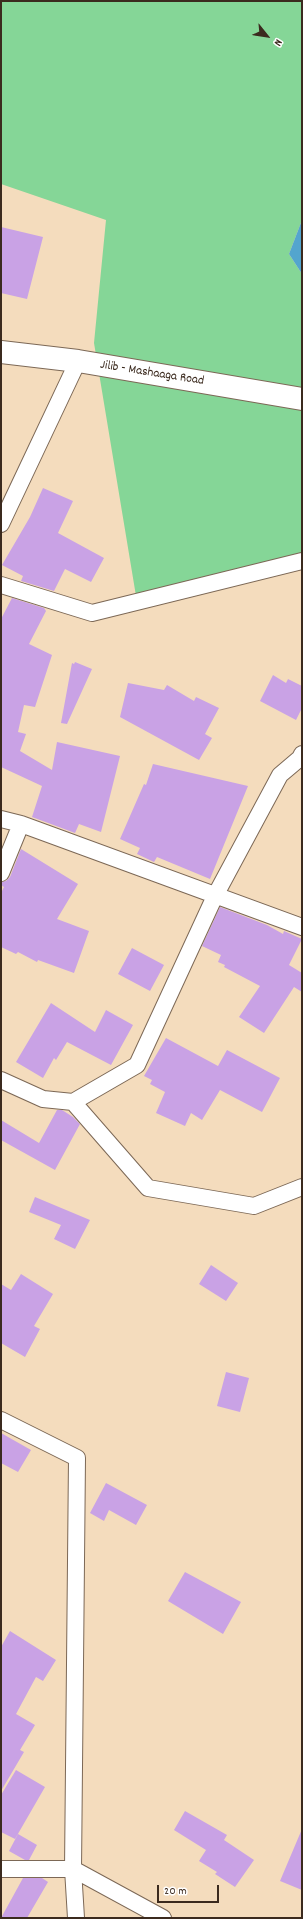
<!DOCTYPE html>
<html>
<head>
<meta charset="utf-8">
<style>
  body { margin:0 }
  #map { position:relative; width:303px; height:1919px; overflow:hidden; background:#f4dcbd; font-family:Dekko,sans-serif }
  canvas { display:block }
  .frame { position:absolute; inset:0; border:2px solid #3b2a1e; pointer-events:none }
  .north { position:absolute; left:247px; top:16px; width:40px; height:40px; -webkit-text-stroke:3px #fff; paint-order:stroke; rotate:120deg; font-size:11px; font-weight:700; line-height:16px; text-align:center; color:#3b2a1e }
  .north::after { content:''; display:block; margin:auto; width:14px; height:18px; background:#3b2a1e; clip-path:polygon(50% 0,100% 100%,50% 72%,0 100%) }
  .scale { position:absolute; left:157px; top:1885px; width:62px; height:18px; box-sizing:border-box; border:2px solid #3b2a1e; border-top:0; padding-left:5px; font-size:12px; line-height:14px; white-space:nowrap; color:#3b2a1e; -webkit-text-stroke:3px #fff; paint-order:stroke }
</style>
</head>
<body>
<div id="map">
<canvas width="303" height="1919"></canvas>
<div class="frame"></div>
<div class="north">N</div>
<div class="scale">20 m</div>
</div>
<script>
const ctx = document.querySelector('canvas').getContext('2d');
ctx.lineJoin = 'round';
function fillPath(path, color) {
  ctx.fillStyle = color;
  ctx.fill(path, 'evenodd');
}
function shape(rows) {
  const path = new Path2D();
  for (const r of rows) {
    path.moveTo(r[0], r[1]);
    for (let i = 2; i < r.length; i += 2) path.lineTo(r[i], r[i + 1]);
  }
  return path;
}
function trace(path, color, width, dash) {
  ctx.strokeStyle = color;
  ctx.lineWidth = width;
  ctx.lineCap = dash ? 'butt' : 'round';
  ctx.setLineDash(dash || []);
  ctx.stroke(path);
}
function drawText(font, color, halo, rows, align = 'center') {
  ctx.font = font + ' Dekko,sans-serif';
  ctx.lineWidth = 3;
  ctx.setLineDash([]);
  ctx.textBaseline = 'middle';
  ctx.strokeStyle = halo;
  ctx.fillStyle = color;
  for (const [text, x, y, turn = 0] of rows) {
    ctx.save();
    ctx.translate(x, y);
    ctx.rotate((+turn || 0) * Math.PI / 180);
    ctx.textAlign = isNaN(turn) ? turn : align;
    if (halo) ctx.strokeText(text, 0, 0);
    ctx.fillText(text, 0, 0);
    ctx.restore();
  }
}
fillPath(shape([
  [1,1,302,1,302,220,289,254,302,274,302,565,137,602,94,343,106,220,1,184]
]), '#85d697');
fillPath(shape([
  [302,220,302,274,289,254]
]), '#53a5ce');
fillPath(shape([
  [1,227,43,237,27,299,1,293],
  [43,488,73,501,58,533,104,558,91,582,65,569,54,591,21,581,23,576,2,565,30,517],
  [12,598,44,608,46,611,29,644,52,655,35,707,24,705,18,732,26,734,20,751,52,770,57,742,120,756,101,832,79,824,75,833,32,817,42,786,1,767,1,619],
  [75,662,92,669,67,724,61,723,72,663,74,664],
  [273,675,286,683,288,679,302,686,302,708,296,720,260,701],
  [128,683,164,690,167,685,194,701,196,697,219,708,205,734,212,738,199,760,120,717],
  [153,764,248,786,210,879,157,857,154,862,137,854,140,848,120,839,144,784,146,785],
  [21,849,78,884,57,919,89,931,74,973,38,960,37,962,18,952,16,954,1,947,1,893,4,887,1,885,1,882,6,881,10,877],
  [220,907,267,925,283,934,284,931,302,939,289,965,302,973,302,992,294,987,264,1033,239,1017,260,986,224,967,225,965,218,962,221,955,202,946],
  [132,948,164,965,150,991,118,974],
  [51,1003,95,1032,106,1010,133,1025,111,1065,67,1042,56,1060,54,1058,43,1078,16,1062],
  [166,1038,218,1066,227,1050,280,1078,262,1112,220,1090,202,1120,191,1113,185,1126,156,1113,165,1092,150,1084,152,1080,144,1076],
  [57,1110,62,1110,73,1117,80,1124,55,1170,1,1140,1,1120,39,1143],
  [35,1197,90,1220,75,1249,54,1239,61,1225,29,1212],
  [211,1265,238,1283,226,1301,199,1284],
  [21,1274,53,1294,34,1326,40,1329,25,1357,1,1343,1,1284,11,1290],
  [226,1372,249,1378,240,1412,217,1406],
  [1,1433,31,1450,18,1472,1,1463],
  [106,1483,147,1505,136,1525,109,1510,104,1521,90,1513],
  [185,1572,241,1602,223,1634,168,1601],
  [10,1631,56,1660,43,1681,36,1677,16,1714,35,1725,20,1750,24,1752,1,1791,1,1647],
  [16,1770,45,1787,15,1839,1,1832,1,1795],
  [185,1811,227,1835,224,1840,254,1860,235,1887,215,1874,217,1872,199,1861,206,1850,174,1830],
  [302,1829,302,1890,280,1881],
  [18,1834,37,1845,29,1860,25,1860,9,1851],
  [23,1878,42,1878,48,1882,27,1918,1,1918]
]), '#c9a2e5');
const minor = shape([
  [1,524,78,361],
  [1,585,92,613,302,561],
  [1,819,21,824,302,927],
  [1,873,21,824],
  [1,1080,43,1099,73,1102,148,1188,254,1206,302,1187],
  [73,1102,137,1065,215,896,280,775,300,758,302,754],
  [1,1420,77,1458,73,1869,76,1918],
  [1,1869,73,1869,163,1918]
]);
const secondary = shape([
  [1,352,78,361,302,399]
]);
trace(minor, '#7c6856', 18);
trace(secondary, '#7c6856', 24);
trace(minor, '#fff', 16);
trace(secondary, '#fff', 22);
drawText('13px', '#3b2a1e', '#fff', [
  ["Jilib - Mashaaga Road",152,374,9]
]);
</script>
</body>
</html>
